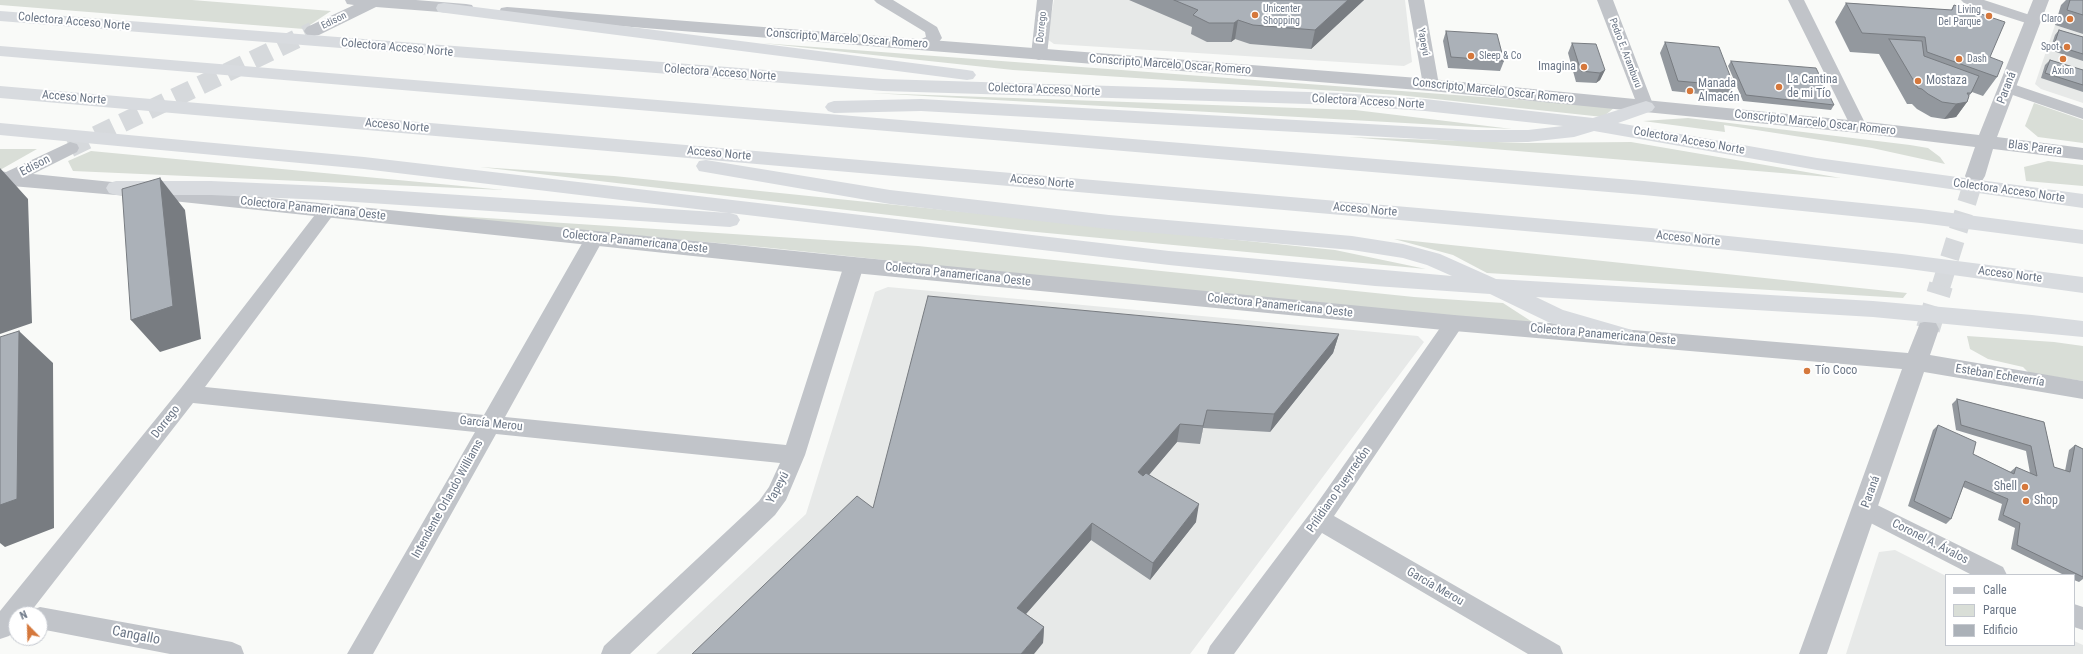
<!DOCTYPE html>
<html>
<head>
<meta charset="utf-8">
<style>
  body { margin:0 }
  #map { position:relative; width:2083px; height:654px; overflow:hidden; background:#f9faf8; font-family:"Roboto Condensed",sans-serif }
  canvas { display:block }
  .legend { position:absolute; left:1945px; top:574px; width:130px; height:72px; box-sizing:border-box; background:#fff; border:1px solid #c4c8cf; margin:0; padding:5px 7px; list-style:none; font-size:12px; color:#6b7686 }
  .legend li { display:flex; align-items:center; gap:8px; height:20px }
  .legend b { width:20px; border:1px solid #c4c8cf }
  .north { position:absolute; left:8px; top:606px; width:40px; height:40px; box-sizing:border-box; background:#fff; border:1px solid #c4c8cf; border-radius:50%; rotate:337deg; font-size:11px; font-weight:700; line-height:16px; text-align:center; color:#6b7686 }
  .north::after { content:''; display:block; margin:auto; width:14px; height:18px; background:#d5783c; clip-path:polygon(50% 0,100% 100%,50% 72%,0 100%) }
</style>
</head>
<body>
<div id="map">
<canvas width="2083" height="654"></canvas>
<ul class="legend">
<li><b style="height:5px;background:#c1c4c9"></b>Calle</li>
<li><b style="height:11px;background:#d9ded7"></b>Parque</li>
<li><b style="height:11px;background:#abb1b8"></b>Edificio</li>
</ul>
<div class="north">N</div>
</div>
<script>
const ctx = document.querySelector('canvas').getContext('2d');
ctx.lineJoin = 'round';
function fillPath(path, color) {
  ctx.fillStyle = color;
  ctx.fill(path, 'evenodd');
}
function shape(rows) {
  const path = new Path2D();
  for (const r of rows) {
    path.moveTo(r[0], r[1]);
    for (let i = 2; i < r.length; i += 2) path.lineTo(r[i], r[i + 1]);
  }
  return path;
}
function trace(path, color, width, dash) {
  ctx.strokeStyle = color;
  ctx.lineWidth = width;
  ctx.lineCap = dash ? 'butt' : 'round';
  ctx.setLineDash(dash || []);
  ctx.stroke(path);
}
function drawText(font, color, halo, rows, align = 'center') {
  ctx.font = font + ' "Roboto Condensed",sans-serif';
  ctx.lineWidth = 4;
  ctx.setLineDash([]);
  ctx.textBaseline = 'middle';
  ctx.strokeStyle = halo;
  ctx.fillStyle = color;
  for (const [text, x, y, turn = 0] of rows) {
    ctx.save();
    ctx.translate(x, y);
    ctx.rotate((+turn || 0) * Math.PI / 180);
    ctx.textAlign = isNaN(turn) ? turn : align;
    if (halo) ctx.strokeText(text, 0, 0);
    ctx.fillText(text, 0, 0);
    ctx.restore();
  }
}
fillPath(shape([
  [1054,0,1405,0,1412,62,1404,66,1054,44,1047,39],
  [2055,25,2083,34,2083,103,2041,89,2035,84],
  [888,287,1418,336,1424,342,1190,654,656,654,806,514,875,292],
  [1895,550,1946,576,1946,645,2074,645,2074,641,2083,645,2083,654,1846,654,1879,552]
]), '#e7e9e8');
fillPath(shape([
  [0,0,192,0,331,11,304,29,0,5],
  [761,43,1615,107,1603,117,1398,95,1013,70],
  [871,93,1355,110,1512,129],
  [2034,103,2083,120,2083,143,2038,137,2025,126],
  [1688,118,1910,145,1928,148,1940,157,1945,164,1872,148,1724,125,1725,132,1643,121],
  [1349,137,1526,143,1631,142,1841,178],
  [0,149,37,149,0,170],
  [91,151,504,190,73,171,68,161],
  [2048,161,2083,165,2083,186,2026,181,2024,167],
  [480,167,614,176,1335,250,1426,269,1026,231],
  [363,210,918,246,1414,297,1503,303,1537,325,1264,300,771,248],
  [1394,239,1907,293,1903,298,1487,273,1453,255],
  [1967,336,2054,342,2083,346,2083,381,2029,373,2023,367,1988,359,1970,349]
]), '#d9ded7');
trace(shape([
  [70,148,313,31],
  [1941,286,1975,176]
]), '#d6d9dc', 19, [19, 10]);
trace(shape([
  [1928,329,1941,285]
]), '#d6d9dc', 24, [24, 12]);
fillPath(shape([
  [874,0,893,0,937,27,942,38,937,44,920,50,914,48,912,45,914,42,926,37,925,32,877,3,874,0],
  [1037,0,1053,0,1047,55,1045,58,1039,60,1033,58,1031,55,1037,0],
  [1408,0,1424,0,1439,85,1437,89,1431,90,1425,89,1423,85,1408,0],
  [1597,0,1613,0,1654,107,1652,111,1646,112,1640,111,1638,107,1597,0],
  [1788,0,1804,0,1867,127,1865,131,1859,132,1853,131,1851,127,1788,0],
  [1961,0,1984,0,2036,17,2039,20,2036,23,2026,23,1964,3,1961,0],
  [2007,82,2083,108,2083,119,2001,91,1999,87,2001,83,2007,82],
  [327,205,333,207,336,211,333,215,205,387,484,415,588,233,595,231,602,233,604,238,505,417,786,445,844,265,847,260,854,258,861,260,864,265,805,455,786,500,775,515,630,654,601,654,604,646,759,501,769,487,780,463,496,434,373,654,347,654,475,432,193,403,32,610,40,607,232,642,241,646,244,654,170,654,40,629,40,614,30,614,30,612,29,614,16,614,16,629,9,636,0,639,0,611,181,388,321,207,327,205],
  [1454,315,1461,318,1464,323,1461,328,1334,516,1560,646,1563,654,1528,654,1322,533,1234,654,1207,654,1210,646,1311,512,1447,318,1454,315],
  [1865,499,2003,567,2007,575,1972,575,1857,516,1854,509,1857,502,1865,499],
  [2074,604,2083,607,2083,630,2074,627,2074,604]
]), '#c1c4c9');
fillPath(shape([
  [345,0,416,0,466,4,472,5,474,9,472,13,466,14,376,7,319,35,313,36,307,35,304,31,307,27,354,5,347,4,345,0],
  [2033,0,2049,0,1997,137,2083,148,2083,160,1993,149,1985,176,1982,181,1975,182,1968,181,1965,176,1975,147,1859,133,1431,91,507,17,501,16,499,12,501,8,507,7,1431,79,1859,121,1979,135,2033,0],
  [70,142,77,144,79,148,77,152,33,174,854,257,1454,315,1908,353,1920,323,1928,321,1936,323,1939,329,1930,355,2083,381,2083,399,1924,372,1827,654,1799,654,1902,369,1454,331,854,273,116,195,0,185,0,171,6,172,70,142]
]), '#c1c4c9');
fillPath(shape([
  [444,3,967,70,973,71,976,75,973,79,967,80,438,12,436,8,438,4,444,3],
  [0,11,883,79,1341,93,1425,99,1593,118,1646,101,1652,103,1655,107,1652,111,1618,123,1817,158,2083,194,2083,208,1817,170,1594,131,1574,137,1528,142,1475,142,921,111,834,113,828,111,825,107,828,103,834,101,921,99,1475,130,1528,130,1563,126,1425,111,1341,105,883,91,0,21,0,11],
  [0,46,1644,181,1921,209,2083,230,2083,244,1921,223,1644,195,0,56,0,46],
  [0,86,1651,228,1902,254,2083,277,2083,293,1902,268,1651,242,0,98,0,86],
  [0,123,364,157,1169,251,1452,276,1427,265,1403,258,1352,250,1109,229,890,204,699,171,696,166,699,161,706,160,890,190,1109,215,1352,236,1403,244,1440,254,1496,279,1873,301,2032,315,2083,321,2083,337,1873,317,1536,297,1563,310,1632,330,1635,336,1632,342,1624,344,1548,322,1490,294,1375,286,1169,265,730,213,737,215,740,220,737,225,730,227,325,200,211,195,116,195,109,193,106,188,109,183,116,181,211,181,325,186,729,213,364,169,0,135,0,123]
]), '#d8dbdf');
fillPath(shape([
  [1129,0,1364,0,1311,49,1250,44,1235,39,1231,42,1207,42,1191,34,1192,27],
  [2066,0,2083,0,2083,34,2055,25,2061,5],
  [1846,3,1951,10,1954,5,1990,57,1997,77,1983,96,1972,92,1969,96,1967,102,1956,117,1944,119,1931,117,1917,109,1912,104,1907,104,1879,54,1850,52,1835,22],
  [2059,30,2083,37,2083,61,2050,50,2055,35],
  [1446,31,1504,61,1500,71,1448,68,1443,41],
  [1665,42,1734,86,1728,97,1672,91,1660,53],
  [1572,43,1605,70,1600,80,1596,83,1576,82,1568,53],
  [2050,60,2083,70,2083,92,2041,78,2045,65],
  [1731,61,1834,105,1831,110,1743,101,1728,66],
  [1339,334,1333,353,1270,432,1203,428,1200,444,1177,442,1149,475,1196,522,1150,580,1091,540,1026,614,1044,627,1043,643,873,508],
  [1957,399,2044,422,2054,467,2065,471,2069,450,2075,445,2083,449,2083,579,2079,582,2074,580,2074,575,2064,575,2011,549,2015,528,1998,520,2002,504,1963,487,1951,519,1946,524,1908,506,1933,430,1938,425,1973,454,2010,472,2016,467,2030,473,2026,451,1956,430,1952,404]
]), '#93989e');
fillPath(shape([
  [1348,0,1364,0,1311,49,1315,30],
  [1238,20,1235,39,1231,42,1234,23],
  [1605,70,1600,80,1596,83,1600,73],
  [1967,102,1956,117,1944,119,1956,104],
  [0,168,28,199,32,323,0,334],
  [160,178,185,210,201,339,160,352,131,320],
  [19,331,53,363,54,528,5,547,0,543,0,505],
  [1339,334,1333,353,1270,432,1274,414],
  [1207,410,1203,428,1200,444,1203,426],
  [1180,424,1177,442,1136,490,1138,472],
  [1199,504,1196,522,1150,580,1153,563],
  [1092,523,1091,540,1017,624,1017,608],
  [1044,627,1043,643,1034,654,1021,654]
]), '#787c81');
const building = shape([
  [1174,0,1348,0,1315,30,1253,25,1238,20,1234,23,1209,23,1193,15,1198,10,1174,0],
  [2070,0,2083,0,2083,15,2067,10,2070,0],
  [1846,3,1952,10,1954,5,2005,22,1990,57,2003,62,1997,77,1927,52,1925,37,1862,33,1846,3],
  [2059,30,2083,37,2083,54,2054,45,2059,30],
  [1446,31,1497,34,1504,61,1451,57,1446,31],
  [1889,39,1922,41,1924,56,1979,76,1971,93,1967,93,1969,96,1967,102,1956,104,1942,102,1928,94,1922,89,1918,88,1889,39],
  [1665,42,1719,47,1734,86,1678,81,1665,42],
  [1572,43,1596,44,1605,70,1600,73,1581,71,1572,43],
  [2050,60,2083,70,2083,85,2045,73,2050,60],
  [1731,61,1816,68,1834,105,1746,95,1731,61],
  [160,178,173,306,131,320,122,189,160,178],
  [928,296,1339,334,1274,414,1207,410,1203,426,1180,424,1138,472,1143,476,1146,473,1199,504,1153,563,1092,523,1017,608,1044,627,1021,654,692,654,857,496,873,508,928,296],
  [19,331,17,499,0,505,0,337,19,331],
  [1957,399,2044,422,2054,467,2070,472,2075,445,2083,449,2083,577,2017,545,2020,523,2003,515,2008,499,1965,481,1951,519,1914,501,1938,425,1976,442,1973,454,2014,474,2016,467,2037,476,2031,446,1961,425,1957,399]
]);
fillPath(building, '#abb1b8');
trace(building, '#787c81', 1);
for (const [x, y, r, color] of [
  [1255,15,4,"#d5783c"],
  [1989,16,4,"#d5783c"],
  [2070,19,4,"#d5783c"],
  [2067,47,4,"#d5783c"],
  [1471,56,4,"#d5783c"],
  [1959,59,4,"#d5783c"],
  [2063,59,4,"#d5783c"],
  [1584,67,4,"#d5783c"],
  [1918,81,4,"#d5783c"],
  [1779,87,4,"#d5783c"],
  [1690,91,4,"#d5783c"],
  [1807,371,4,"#d5783c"],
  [2025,487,4,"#d5783c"],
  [2026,501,4,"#d5783c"]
]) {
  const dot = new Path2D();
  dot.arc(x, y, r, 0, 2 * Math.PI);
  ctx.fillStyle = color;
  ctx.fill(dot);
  trace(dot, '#fff', 1.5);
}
drawText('10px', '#6b7686', '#fff', [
  ["Unicenter",1263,9],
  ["Shopping",1263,21],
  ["Living",1981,10,"right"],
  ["Del Parque",1981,22,"right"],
  ["Claro",2062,19,"right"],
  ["Spot",2059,47,"right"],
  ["Sleep & Co",1479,56],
  ["Dash",1967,59],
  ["Axion",2063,71,"center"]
], 'left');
drawText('10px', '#6b7686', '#fff', [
  ["Edison",334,21,-26],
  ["Dorrego",1042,27,-84],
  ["Yapeyú",1423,42,80],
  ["Pedro E. Aramburu",1625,53,69]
]);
drawText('12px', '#6b7686', '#fff', [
  ["Colectora Acceso Norte",74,22,5],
  ["Conscripto Marcelo Oscar Romero",847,39,4],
  ["Colectora Acceso Norte",397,48,5],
  ["Conscripto Marcelo Oscar Romero",1170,65,4],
  ["Colectora Acceso Norte",720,73,4],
  ["Paraná",2007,88,-69],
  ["Colectora Acceso Norte",1044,90,2],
  ["Conscripto Marcelo Oscar Romero",1493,91,6],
  ["Acceso Norte",74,98,5],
  ["Colectora Acceso Norte",1368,102,3],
  ["Conscripto Marcelo Oscar Romero",1815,123,6],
  ["Acceso Norte",397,126,5],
  ["Colectora Acceso Norte",1689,141,10],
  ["Blas Parera",2035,148,7],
  ["Acceso Norte",719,154,5],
  ["Edison",35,166,-27],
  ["Acceso Norte",1042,182,5],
  ["Colectora Acceso Norte",2009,191,8],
  ["Colectora Panamericana Oeste",313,209,6],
  ["Acceso Norte",1365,210,5],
  ["Acceso Norte",1688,239,6],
  ["Colectora Panamericana Oeste",635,242,6],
  ["Colectora Panamericana Oeste",958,275,6],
  ["Acceso Norte",2010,275,7],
  ["Colectora Panamericana Oeste",1280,306,6],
  ["Colectora Panamericana Oeste",1603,335,5],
  ["Esteban Echeverría",2000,376,9],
  ["Dorrego",166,422,-52],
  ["García Merou",491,424,6],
  ["Yapeyú",778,488,-62],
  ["Prilidiano Pueyrredón",1339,490,-55],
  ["Paraná",1871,492,-70],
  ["Intendente Orlando Williams",448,499,-61],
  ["Coronel A. Ávalos",1930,542,27],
  ["García Merou",1435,587,30]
]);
drawText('12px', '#6b7686', '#fff', [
  ["Imagina",1576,67,"right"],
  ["La Cantina",1787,80],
  ["de mi Tío",1787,94],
  ["Mostaza",1926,81],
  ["Manada",1698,84],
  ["Almacén",1698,98],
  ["Tío Coco",1815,371],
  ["Shell",2017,487,"right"],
  ["Shop",2034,501]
], 'left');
drawText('14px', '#6b7686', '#fff', [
  ["Cangallo",136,636,11]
]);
</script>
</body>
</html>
